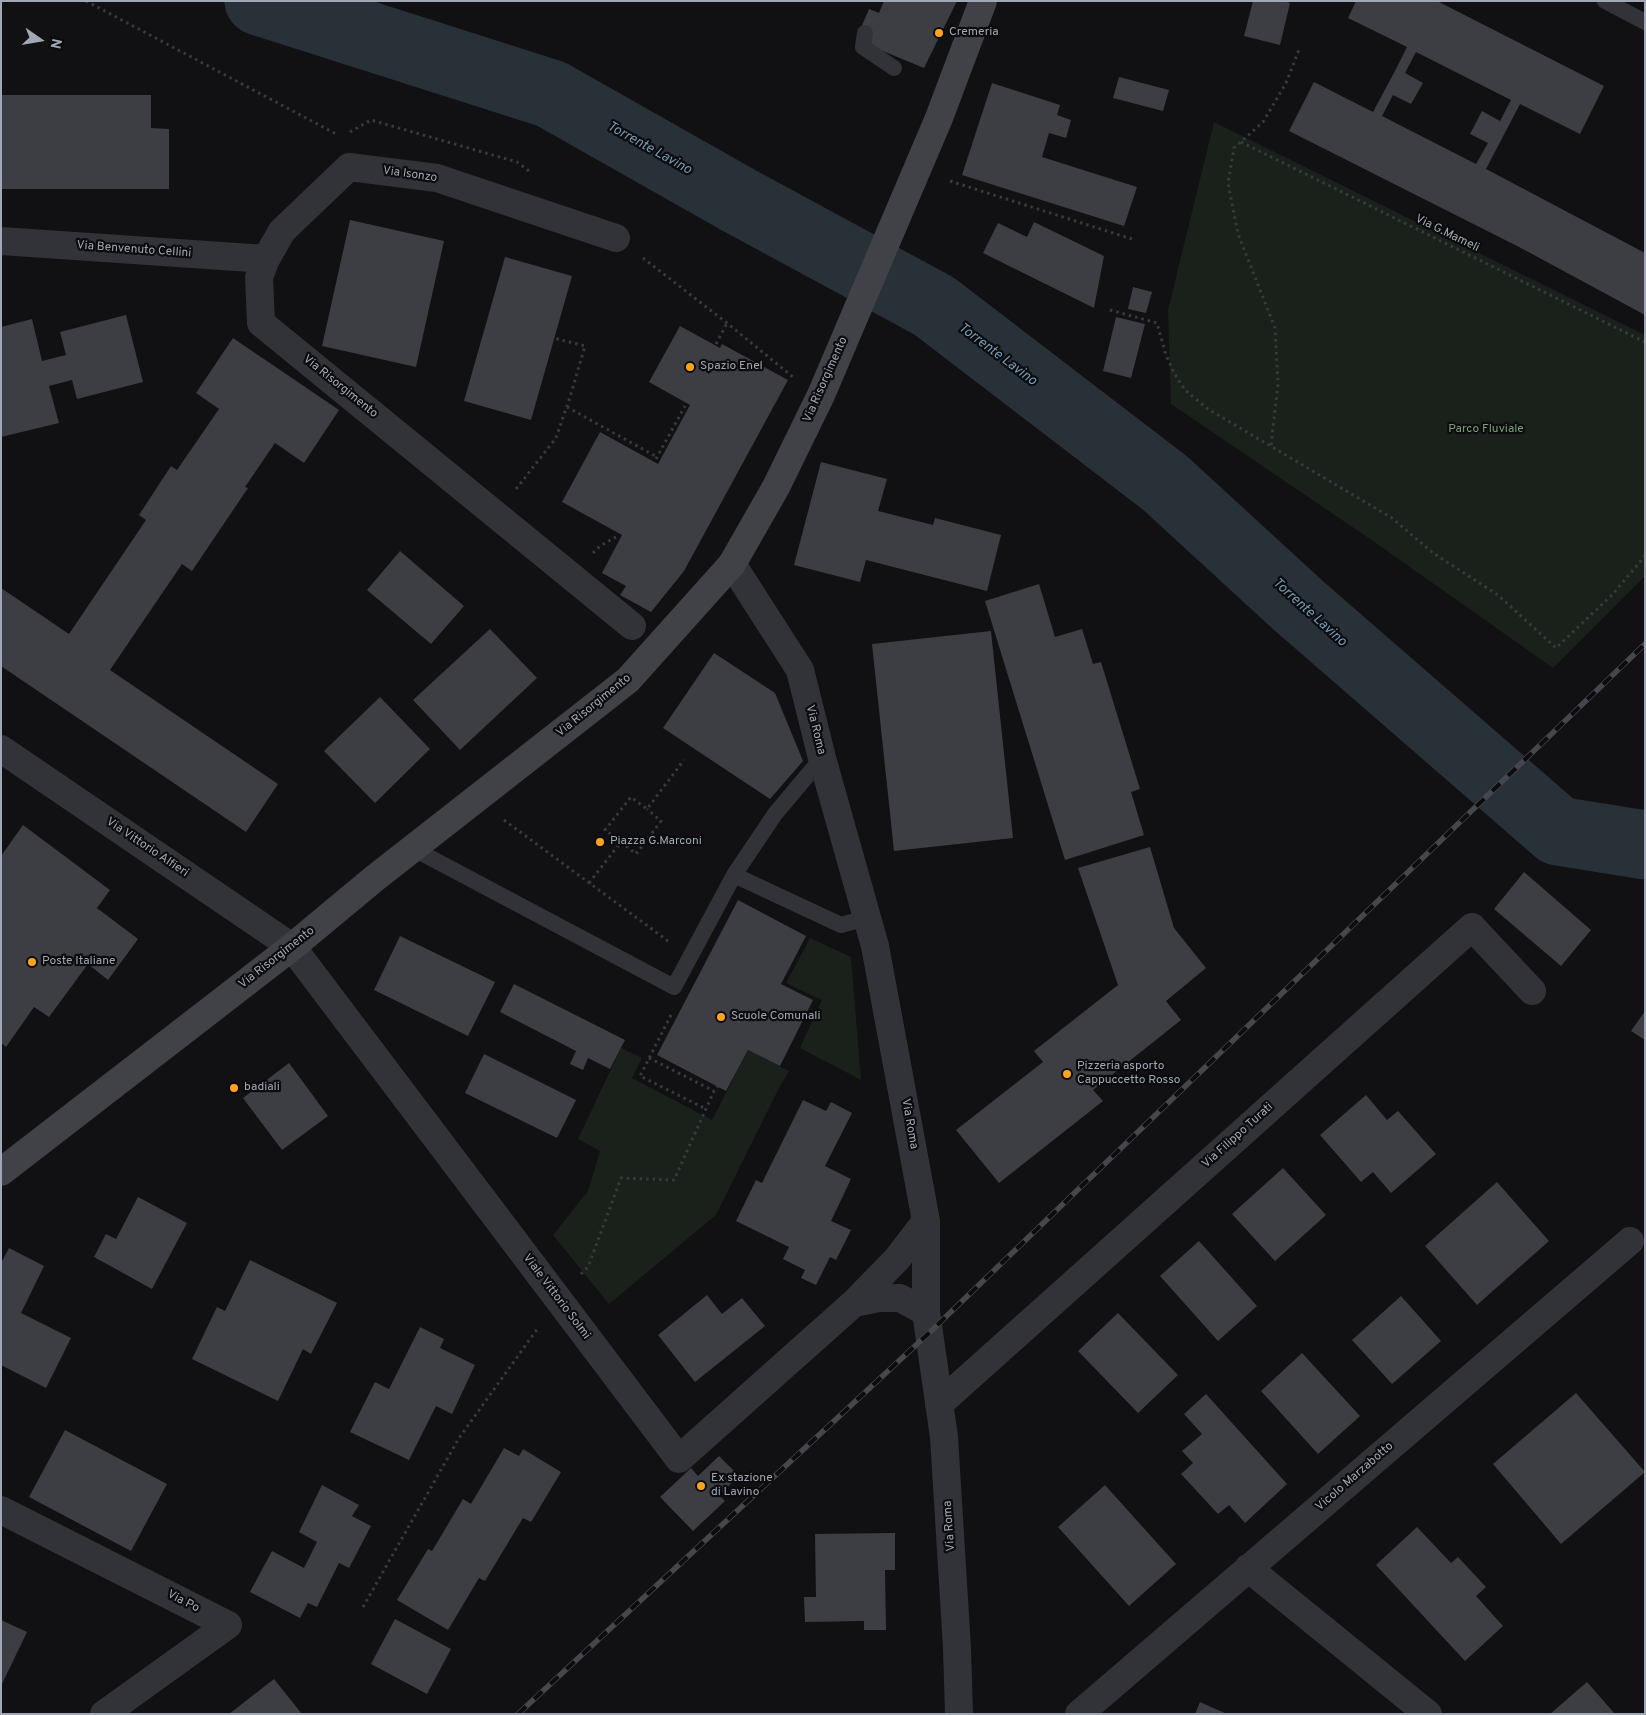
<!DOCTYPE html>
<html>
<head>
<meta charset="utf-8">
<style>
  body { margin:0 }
  #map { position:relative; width:1646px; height:1715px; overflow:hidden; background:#111113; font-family:Overpass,sans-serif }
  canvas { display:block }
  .frame { position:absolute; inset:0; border:2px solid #a1a8b5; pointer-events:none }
  .north { position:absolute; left:15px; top:15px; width:50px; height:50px; -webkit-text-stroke:4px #0c0c0e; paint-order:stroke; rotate:103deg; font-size:14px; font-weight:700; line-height:20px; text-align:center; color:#a1a8b5 }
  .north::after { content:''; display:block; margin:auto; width:18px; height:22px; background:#a1a8b5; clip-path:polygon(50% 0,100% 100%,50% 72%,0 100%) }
</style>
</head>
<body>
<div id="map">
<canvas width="1646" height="1715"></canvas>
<div class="frame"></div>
<div class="north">N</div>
</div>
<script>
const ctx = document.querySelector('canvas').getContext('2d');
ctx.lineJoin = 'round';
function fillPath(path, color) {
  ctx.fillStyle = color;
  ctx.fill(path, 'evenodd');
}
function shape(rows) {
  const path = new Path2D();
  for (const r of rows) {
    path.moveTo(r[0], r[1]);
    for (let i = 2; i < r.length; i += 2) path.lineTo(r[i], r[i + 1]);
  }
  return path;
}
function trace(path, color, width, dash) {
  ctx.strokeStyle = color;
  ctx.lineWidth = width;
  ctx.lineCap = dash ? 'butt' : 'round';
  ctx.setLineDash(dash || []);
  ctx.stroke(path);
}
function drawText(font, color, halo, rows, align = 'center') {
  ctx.font = font + ' Overpass,sans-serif';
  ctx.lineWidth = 4.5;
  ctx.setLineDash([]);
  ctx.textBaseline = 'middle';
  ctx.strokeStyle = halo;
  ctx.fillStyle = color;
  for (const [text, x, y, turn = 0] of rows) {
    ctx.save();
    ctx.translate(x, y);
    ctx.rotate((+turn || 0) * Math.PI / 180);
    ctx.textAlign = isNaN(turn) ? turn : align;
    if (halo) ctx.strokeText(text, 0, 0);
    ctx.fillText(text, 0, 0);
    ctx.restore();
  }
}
fillPath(shape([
  [1214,122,1645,335,1645,576,1553,668,1373,541,1171,404,1168,310],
  [810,938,851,957,861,1080,800,1048,822,1000,786,983],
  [621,1048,642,1058,632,1078,712,1120,748,1050,789,1071,776,1094,716,1215,609,1304,553,1235,588,1191,600,1151,578,1139]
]), '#19211a');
trace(shape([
  [259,1,551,94,740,201,934,306,1165,483,1299,606,1558,831,1645,845]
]), '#273137', 69);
fillPath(shape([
  [884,1,957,1,924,68,866,44,860,30,869,9,879,13],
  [1253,1,1284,1,1290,3,1280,45,1244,36],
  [1356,1,1437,1,1604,86,1580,134,1520,104,1486,169,1645,253,1645,315,1521,248,1289,131,1314,82,1373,112,1396,69,1407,47,1348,18],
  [1416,52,1511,100,1500,121,1482,111,1470,134,1488,143,1476,164,1382,116,1393,95,1411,104,1423,83,1405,73],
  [1119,77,1169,90,1163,111,1113,98],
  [992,83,1060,105,1057,115,1071,120,1066,138,1049,133,1042,157,1137,187,1124,226,962,175],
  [1,95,151,95,151,128,169,129,169,189,1,189],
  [350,220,444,241,416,367,322,346],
  [1034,222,1104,256,1094,308,983,253,998,223,1027,237],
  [505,257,572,276,531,420,464,401],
  [1133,287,1152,292,1146,313,1128,309],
  [126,315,143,382,77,399,72,380,49,386,59,423,1,437,1,327,32,319,42,361,66,355,60,332],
  [1116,317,1145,324,1131,378,1103,371],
  [680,326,720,348,722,344,788,380,684,571,651,612,620,595,626,586,602,573,622,535,562,502,600,432,658,464,690,405,649,382],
  [233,338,339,410,304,463,275,443,245,487,248,488,192,571,182,564,110,670,278,784,246,832,1,666,1,588,69,634,146,520,139,515,171,466,177,470,219,409,196,393],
  [821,462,887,479,878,511,933,525,935,518,1001,535,987,591,866,560,860,582,794,565],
  [400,551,464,606,431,644,367,590],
  [1039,584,1055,637,1082,629,1093,664,1101,662,1140,789,1131,792,1144,835,1065,860,985,601],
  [490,629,537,678,460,750,413,700],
  [991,631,1013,838,894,851,872,644],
  [714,653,775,693,803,761,770,799,663,728],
  [380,697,430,749,375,803,324,751],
  [23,825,110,890,97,908,138,939,108,980,88,964,49,1017,34,1007,6,1047,1,1043,1,856],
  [1150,847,1174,928,1206,968,1166,1001,1181,1020,1093,1090,1103,1101,999,1183,956,1130,1043,1062,1034,1051,1118,985,1078,868],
  [1524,872,1591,930,1561,966,1494,909],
  [738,900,806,936,781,984,813,1000,780,1066,748,1050,726,1091,657,1055],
  [400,936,495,982,468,1036,374,990],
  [514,984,625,1040,610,1069,588,1058,583,1070,570,1064,576,1051,500,1012],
  [1645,1011,1645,1040,1631,1031],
  [484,1054,576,1100,557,1138,465,1093],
  [289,1063,328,1116,282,1150,243,1098],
  [1366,1095,1387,1120,1398,1111,1436,1154,1391,1193,1373,1172,1361,1182,1320,1135],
  [803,1100,826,1111,831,1102,852,1113,825,1166,851,1179,831,1221,851,1230,836,1260,830,1257,816,1285,801,1278,805,1270,783,1259,789,1247,736,1221,756,1180,762,1183],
  [1283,1168,1326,1215,1275,1261,1232,1214],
  [1497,1182,1549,1241,1477,1305,1425,1246],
  [138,1197,187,1223,152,1289,94,1257,106,1234,116,1239],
  [1199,1241,1257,1306,1218,1341,1160,1276],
  [9,1248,44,1266,21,1313,71,1338,46,1388,1,1365,1,1263],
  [250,1260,337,1303,311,1354,303,1349,278,1401,192,1359,217,1307,225,1311],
  [707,1295,722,1314,742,1298,765,1326,695,1382,658,1335],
  [1401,1296,1441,1341,1392,1384,1352,1340],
  [1118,1313,1178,1375,1138,1413,1078,1351],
  [420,1327,444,1339,440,1348,475,1365,452,1414,436,1406,409,1460,350,1432,375,1382,389,1389],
  [1302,1353,1360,1416,1318,1454,1261,1391],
  [1576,1393,1645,1472,1561,1544,1493,1464],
  [1206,1394,1287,1484,1245,1523,1229,1505,1218,1514,1181,1474,1193,1463,1182,1451,1202,1434,1184,1414],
  [65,1430,167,1484,131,1551,29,1497],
  [504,1448,519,1456,523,1449,561,1472,531,1522,523,1518,485,1581,479,1578,448,1630,397,1600,428,1549,432,1551,463,1499,471,1504],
  [719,1456,739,1476,719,1495,725,1501,693,1531,660,1497,691,1468,698,1476],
  [322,1485,359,1505,352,1516,371,1526,349,1568,339,1563,317,1607,308,1603,300,1618,250,1592,272,1551,304,1568,317,1542,299,1532],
  [1105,1485,1176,1564,1129,1606,1058,1527],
  [1417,1527,1451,1563,1458,1557,1486,1587,1476,1596,1503,1626,1465,1661,1376,1565],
  [895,1533,895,1570,885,1570,886,1630,864,1630,864,1621,805,1622,804,1597,816,1597,815,1534],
  [395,1619,451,1649,427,1694,371,1664],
  [1,1620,27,1632,1,1686],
  [274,1679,302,1714,229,1714],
  [1587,1682,1615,1714,1550,1714],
  [1200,1702,1227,1714,1195,1714]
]), '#3d3e43');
trace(shape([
  [86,1,338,135],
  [350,132,371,120,517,162,529,171],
  [1241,142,1645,342],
  [950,181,1135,240],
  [643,258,727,323,793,377],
  [1110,310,1157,323,1166,355,1174,373,1185,390,1208,409,1392,518,1433,553,1498,595,1556,648,1612,595,1645,556],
  [716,344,727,323],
  [567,407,657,457],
  [1271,445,1278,384,1275,328,1238,234,1228,183,1234,148,1263,122,1286,83,1300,47],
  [656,459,685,406],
  [516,489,556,438,570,397,585,346,554,338],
  [593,553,600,546,616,537],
  [504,820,668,941],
  [621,842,636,854,661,821,647,809],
  [589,883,621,842,605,830,631,797,647,809,684,760],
  [671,1015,640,1076,706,1109],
  [649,1058,714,1091],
  [581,1274,588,1267,621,1178,674,1180,714,1091,718,1086],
  [363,1607,459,1438,538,1328]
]), '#383a3f', 3, [2.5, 4]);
trace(shape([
  [1605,1,1645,22],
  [865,33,863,47,894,68],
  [412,848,674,987,734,875,841,925,866,918],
  [734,875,775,814,822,758]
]), '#323338', 16);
trace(shape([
  [616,238,437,178,349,167,282,231,266,259,259,277,261,323,632,626],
  [1,241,266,259],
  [732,564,800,670,822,758,875,946,926,1221,926,1312,944,1437,957,1648,959,1714],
  [1,749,292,947,679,1459,854,1303,897,1259,926,1221],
  [854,1303,879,1298,900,1298,926,1312],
  [939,1404,1472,927,1532,991],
  [1,1510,228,1625,104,1714],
  [1248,1568,1428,1714],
  [1079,1714,1630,1241]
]), '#323338', 28);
trace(shape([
  [1,1172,292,947,375,878,628,680,732,564,776,487,821,395,939,118,983,1]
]), '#404248', 28);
const rail = shape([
  [518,1714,929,1333,1645,644]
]);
trace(rail, '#45474d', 5.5);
trace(rail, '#0c0c0e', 4, [11]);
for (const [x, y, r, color] of [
  [939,33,5,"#ffa31d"],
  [690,367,5,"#ffa31d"],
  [600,842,5,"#ffa31d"],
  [32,962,5,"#ffa31d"],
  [721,1017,5,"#ffa31d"],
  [1067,1074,5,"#ffa31d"],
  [234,1088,5,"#ffa31d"],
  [701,1486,5,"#ffa31d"]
]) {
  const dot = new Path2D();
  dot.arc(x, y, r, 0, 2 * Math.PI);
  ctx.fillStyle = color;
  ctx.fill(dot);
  trace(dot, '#0c0c0e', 2);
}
drawText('12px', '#a1a8b5', '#0c0c0e', [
  ["Cremeria",949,33],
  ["Spazio Enel",700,367],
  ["Piazza G.Marconi",610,842],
  ["Poste Italiane",42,962],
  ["Scuole Comunali",731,1017],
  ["Pizzeria asporto",1077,1067],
  ["Cappuccetto Rosso",1077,1081],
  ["badiali",244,1088],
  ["Ex stazione",711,1479],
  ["di Lavino",711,1493]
], 'left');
drawText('12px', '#a1a8b5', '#0c0c0e', [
  ["Via Isonzo",410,175,8],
  ["Via G.Mameli",1447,234,26],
  ["Via Benvenuto Cellini",134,250,4],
  ["Via Risorgimento",826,380,-66],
  ["Via Risorgimento",340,387,39],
  ["Via Risorgimento",594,706,-39],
  ["Via Roma",815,730,76],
  ["Via Vittorio Alfieri",147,848,34],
  ["Via Risorgimento",277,958,-38],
  ["Via Roma",909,1124,80],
  ["Via Filippo Turati",1238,1136,-42],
  ["Viale Vittorio Solmi",556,1297,53],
  ["Vicolo Marzabotto",1355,1477,-41],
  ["Via Roma",950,1526,-94],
  ["Via Po",183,1602,27]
]);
drawText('12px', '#77a276', '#0c0c0e', [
  ["Parco Fluviale",1486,430]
]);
drawText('italic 14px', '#749ab3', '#0c0c0e', [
  ["Torrente Lavino",649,149,29],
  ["Torrente Lavino",997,355,37],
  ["Torrente Lavino",1309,613,42]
]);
</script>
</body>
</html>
